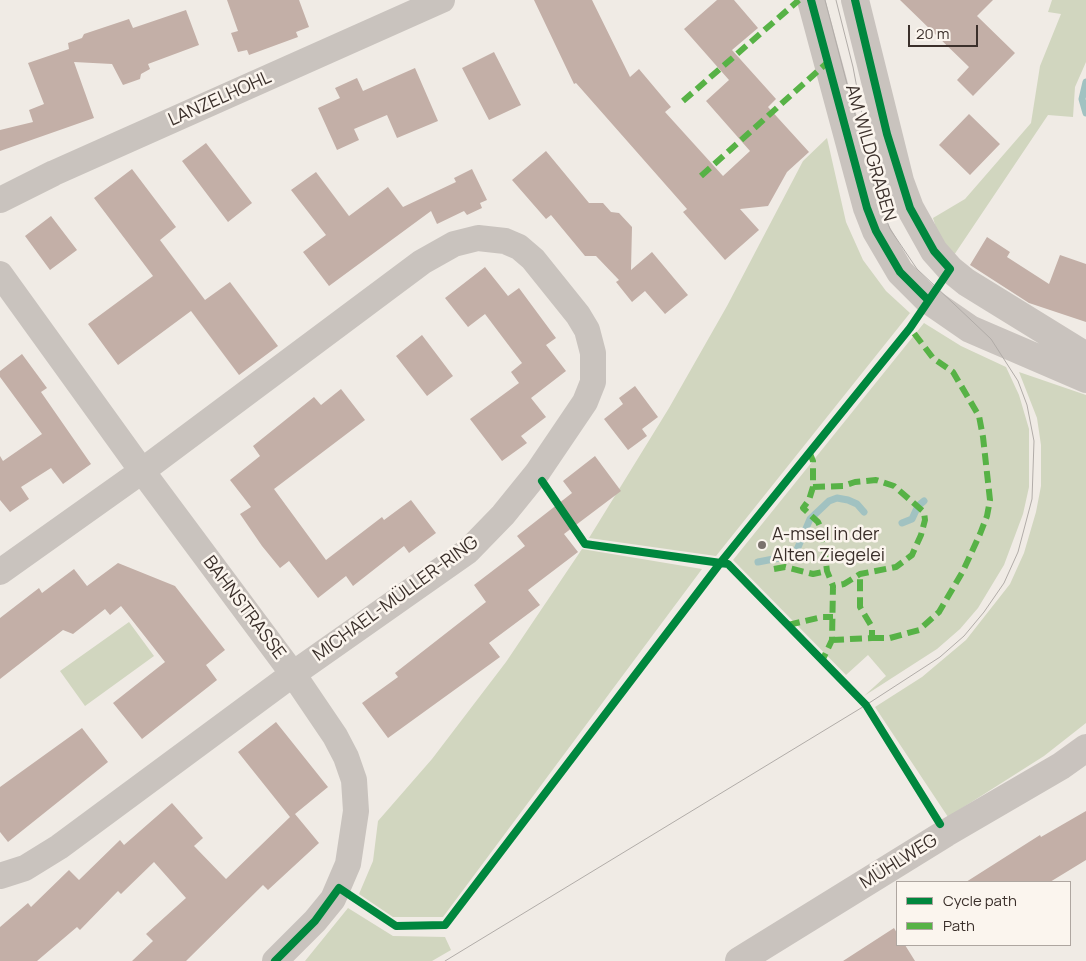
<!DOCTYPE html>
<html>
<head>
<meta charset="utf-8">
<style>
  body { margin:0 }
  #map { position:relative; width:1086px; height:961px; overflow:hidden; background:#f0ebe5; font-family:Manrope,sans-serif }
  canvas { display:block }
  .legend { position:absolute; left:896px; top:881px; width:175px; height:65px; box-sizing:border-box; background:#fbf5ee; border:1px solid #aea6a0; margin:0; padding:6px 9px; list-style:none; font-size:15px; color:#3b302b }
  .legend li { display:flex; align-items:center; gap:10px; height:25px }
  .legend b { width:25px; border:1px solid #aea6a0 }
  .scale { position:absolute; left:908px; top:25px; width:70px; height:22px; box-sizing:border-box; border:2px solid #3b302b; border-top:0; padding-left:6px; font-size:15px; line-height:18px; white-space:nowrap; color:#3b302b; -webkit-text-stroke:4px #fbf5ee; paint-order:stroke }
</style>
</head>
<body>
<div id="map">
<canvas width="1086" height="961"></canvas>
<ul class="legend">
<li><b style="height:6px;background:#00873e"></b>Cycle path</li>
<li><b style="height:6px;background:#57b246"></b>Path</li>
</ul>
<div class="scale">20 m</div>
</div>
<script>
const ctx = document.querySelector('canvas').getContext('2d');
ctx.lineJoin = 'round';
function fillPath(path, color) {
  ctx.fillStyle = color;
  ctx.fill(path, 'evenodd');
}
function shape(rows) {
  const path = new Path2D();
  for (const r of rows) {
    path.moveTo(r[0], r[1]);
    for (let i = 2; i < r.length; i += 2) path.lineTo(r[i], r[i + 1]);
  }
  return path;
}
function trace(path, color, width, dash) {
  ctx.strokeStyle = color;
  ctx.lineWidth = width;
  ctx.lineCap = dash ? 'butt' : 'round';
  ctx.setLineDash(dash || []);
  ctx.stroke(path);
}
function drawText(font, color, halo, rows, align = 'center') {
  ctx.font = font + ' Manrope,sans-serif';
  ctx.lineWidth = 5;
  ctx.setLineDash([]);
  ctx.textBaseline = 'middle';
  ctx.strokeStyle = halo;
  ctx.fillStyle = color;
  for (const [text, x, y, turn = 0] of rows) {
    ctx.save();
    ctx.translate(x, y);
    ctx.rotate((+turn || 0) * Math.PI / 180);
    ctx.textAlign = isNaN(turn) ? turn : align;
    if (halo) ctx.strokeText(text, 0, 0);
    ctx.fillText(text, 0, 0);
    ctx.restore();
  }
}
fillPath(shape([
  [1052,0,1086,0,1086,62,1075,87,1073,117,1048,115,952,258,939,238,933,218,965,199,1031,123,1040,66,1061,14,1048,12],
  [827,138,846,222,863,260,886,291,910,313,716,556,589,538,669,408,727,306,803,161],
  [924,323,961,346,1006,367,1019,395,1029,429,1029,487,1023,514,1004,565,978,608,960,629,937,649,864,696,886,676,868,655,846,675,733,560],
  [1019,372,1086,395,1086,723,1044,756,948,817,875,707,922,677,966,640,1010,584,1024,553,1036,512,1041,486,1041,445,1037,418],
  [582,549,702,569,443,917,393,917,359,894,373,861,378,821,432,759,506,662],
  [129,622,154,656,85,706,60,671],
  [348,908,393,936,445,937,451,950,432,961,305,961]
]), '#d1d6bf');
trace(shape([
  [1086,82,1082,99,1086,113],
  [902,523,912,519,918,506,924,501],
  [758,562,789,556,796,552,810,519,829,501,837,498,848,500,857,504,864,512]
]), '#a1c2c1', 7);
fillPath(shape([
  [227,0,299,0,309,27,296,32,298,37,249,55,247,50,238,52,231,33,238,31],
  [534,0,592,0,630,77,639,69,671,107,665,112,723,176,750,151,706,101,729,80,684,29,717,0,734,0,758,28,732,50,776,99,768,107,809,152,787,172,768,206,740,209,759,230,725,260,683,212,687,209,576,83,574,84],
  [900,0,993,0,977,16,1015,53,973,96,957,80,969,67],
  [186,10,199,45,148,64,150,69,141,74,140,79,123,85,112,64,74,62,94,118,0,151,0,130,33,122,29,110,44,104,28,63,69,49,68,43,82,38,84,34,129,19,133,28],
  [494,52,521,105,489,120,462,68],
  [415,68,438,121,397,138,387,115,354,129,359,140,337,150,318,108,340,98,335,88,357,78,363,91],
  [969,114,1000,144,970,175,939,145],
  [206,143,252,203,228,222,182,161],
  [546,151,589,203,603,203,611,212,619,213,632,227,631,270,652,252,688,295,665,314,645,291,632,302,616,282,619,280,596,256,585,256,551,215,546,219,512,180],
  [132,169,176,227,160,240,205,300,230,282,278,346,239,375,191,311,118,365,88,324,153,276,94,198],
  [472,169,487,200,480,203,482,208,467,215,464,211,437,224,431,211,329,286,303,252,326,235,291,190,316,172,349,216,388,187,403,207,456,182,454,178],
  [51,216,77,250,50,270,25,236],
  [987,237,1010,252,1007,257,1049,284,1060,255,1086,264,1086,322,1029,303,970,265],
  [485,267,508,296,519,288,556,338,546,345,566,371,531,398,546,417,521,436,527,443,502,461,470,419,519,383,511,372,522,363,485,314,468,327,445,298],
  [422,335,453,376,427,396,396,356],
  [22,354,47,388,41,392,91,464,63,484,51,468,21,487,29,499,10,512,0,500,0,456,3,461,42,434,0,377,0,371],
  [635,386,658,417,642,429,647,436,628,450,604,419,623,404,619,398],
  [341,389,365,420,274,489,326,560,382,517,384,520,411,500,436,533,409,553,404,546,353,586,346,576,318,598,289,561,280,568,262,546,240,514,251,507,230,480,260,456,253,446,314,397,321,405],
  [595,456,621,491,564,534,578,552,528,590,540,605,489,643,500,657,388,738,362,703,398,677,395,673,486,602,474,585,525,546,517,536,572,493,563,481],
  [118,563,175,586,225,650,206,665,217,680,142,739,113,703,165,662,121,606,110,615,105,609,73,634,63,630,0,679,0,618,39,588,42,593,74,569,87,586],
  [276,722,328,787,295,814,319,843,268,890,263,885,186,961,132,961,153,941,146,934,186,898,154,862,121,894,118,891,80,930,77,927,37,961,0,961,0,927,28,903,31,907,69,870,79,880,120,840,124,845,172,803,203,838,194,846,226,879,290,817,238,752],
  [82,728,108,762,8,842,0,832,0,787],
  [1086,811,1086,860,1050,882,966,882,1040,835,1041,837],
  [894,928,897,933,897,945,905,945,915,961,843,961]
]), '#c3afa7');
trace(shape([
  [0,200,54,173,442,0],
  [0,274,142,471,293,674,335,736,346,757,354,780,356,811,348,864,333,899,315,921,275,961],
  [0,572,142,471,422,262,454,244,478,238,505,241,519,247,533,259,578,315,587,330,593,353,593,382,585,402,537,473,503,515,468,551,293,674,59,847,25,868,0,876]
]), '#c9c3be', 26);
trace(shape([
  [811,0,867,208,876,231,900,272,928,300,970,329,1086,379],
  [855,0,900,181,910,208,934,251,950,269,966,282,1086,356],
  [739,961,946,833,1061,766,1086,748]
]), '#c9c3be', 28);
trace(shape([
  [836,0,853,67,864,125],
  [445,961,866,705,940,657,964,636,984,612,1004,583,1018,552,1032,499,1034,441,1027,405,1018,381,991,339,917,269,890,229,874,187,825,0]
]), '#b1aca8', 1);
trace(shape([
  [683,101,799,0],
  [701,176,828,62],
  [809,451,813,461,813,487,809,500,803,508,818,522,822,531,827,571,833,586,832,640,822,661],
  [813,487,843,486,855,482,876,480,894,486,924,512,925,520,921,535,912,555,896,567,860,574,844,584,833,586],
  [774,569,785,567,813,574,827,571],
  [788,625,822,617,833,617],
  [872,638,890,638,919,630,939,612,963,571,980,534,987,516,990,500,983,437,979,416,953,372,933,358,910,328],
  [832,640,872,638,872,627,860,607,860,574]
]), '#57b246', 6, [12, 6]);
trace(shape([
  [811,0,867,208,876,231,900,272,928,300],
  [542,481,585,544,728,564,866,705,940,824],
  [275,961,315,921,339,888,396,926,445,925,721,562,910,328,950,269,934,251,910,208,887,134,855,0]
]), '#00873e', 8);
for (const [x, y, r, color] of [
  [762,545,5,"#7a716c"]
]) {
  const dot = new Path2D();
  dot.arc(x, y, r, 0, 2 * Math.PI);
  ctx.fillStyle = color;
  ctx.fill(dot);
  trace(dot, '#fbf5ee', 2);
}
drawText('18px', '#3b302b', '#fbf5ee', [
  ["LANZELHOHL",220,99,-24],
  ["AM WILDGRABEN",870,153,74],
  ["MICHAEL-MÜLLER-RING",396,599,-36],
  ["BAHNSTRASSE",244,608,53],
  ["MÜHLWEG",899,862,-32]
]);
drawText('18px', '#3b302b', '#fbf5ee', [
  ["A-msel in der",772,535],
  ["Alten Ziegelei",772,556]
], 'left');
</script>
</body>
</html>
